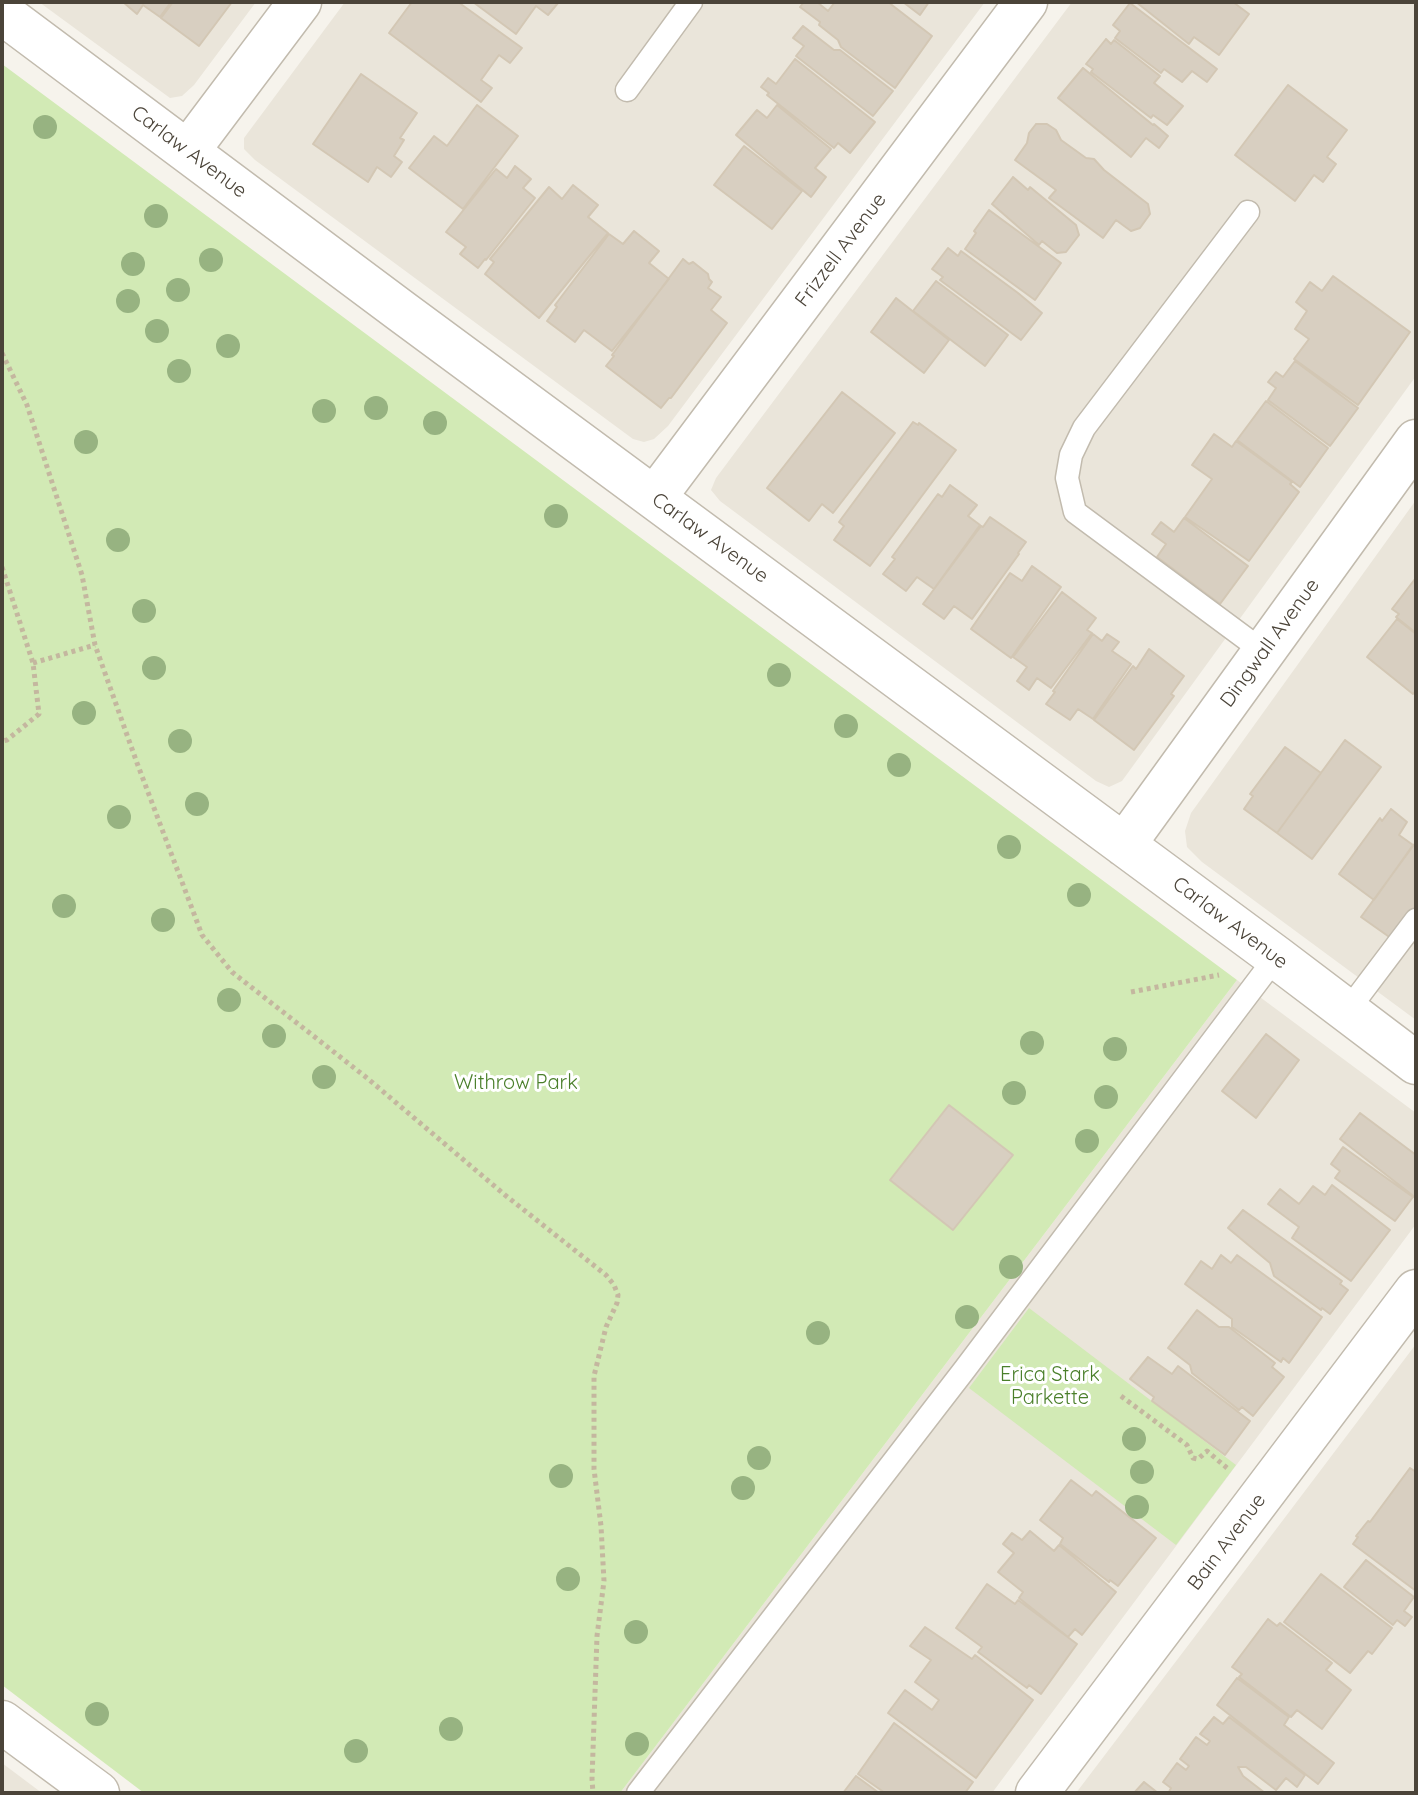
<!DOCTYPE html>
<html>
<head>
<meta charset="utf-8">
<style>
  body { margin:0 }
  #map { position:relative; width:1418px; height:1795px; overflow:hidden; background:#f6f3ec; font-family:Quicksand,sans-serif }
  canvas { display:block }
  .frame { position:absolute; inset:0; border:4px solid #4b4439; pointer-events:none }
</style>
</head>
<body>
<div id="map">
<canvas width="1418" height="1795"></canvas>
<div class="frame"></div>
</div>
<script>
const ctx = document.querySelector('canvas').getContext('2d');
ctx.lineJoin = 'round';
function fillPath(path, color) {
  ctx.fillStyle = color;
  ctx.fill(path, 'evenodd');
}
function shape(rows) {
  const path = new Path2D();
  for (const r of rows) {
    path.moveTo(r[0], r[1]);
    for (let i = 2; i < r.length; i += 2) path.lineTo(r[i], r[i + 1]);
  }
  return path;
}
function trace(path, color, width, dash) {
  ctx.strokeStyle = color;
  ctx.lineWidth = width;
  ctx.lineCap = dash ? 'butt' : 'round';
  ctx.setLineDash(dash || []);
  ctx.stroke(path);
}
function drawText(font, color, halo, rows, align = 'center') {
  ctx.font = font + ' Quicksand,sans-serif';
  ctx.lineWidth = 6;
  ctx.setLineDash([]);
  ctx.textBaseline = 'middle';
  ctx.strokeStyle = halo;
  ctx.fillStyle = color;
  for (const [text, x, y, turn = 0] of rows) {
    ctx.save();
    ctx.translate(x, y);
    ctx.rotate((+turn || 0) * Math.PI / 180);
    ctx.textAlign = isNaN(turn) ? turn : align;
    if (halo) ctx.strokeText(text, 0, 0);
    ctx.fillText(text, 0, 0);
    ctx.restore();
  }
}
fillPath(shape([
  [39,2,256,2,194,85,182,96,170,98],
  [345,2,985,2,668,426,654,439,644,442,633,439,255,160,244,149,244,138],
  [1072,2,1416,2,1416,376,1122,781,1109,787,1096,781,720,501,711,490,716,478],
  [1416,500,1416,1020,1202,862,1187,847,1185,831,1191,813],
  [1237,980,1416,1113,1416,1224,992,1793,620,1793],
  [1416,1344,1416,1793,1076,1793,1243,1573],
  [2,1763,42,1793,2,1793]
]), '#eae5da');
fillPath(shape([
  [2,64,1237,980,620,1793,144,1793,2,1685],
  [1029,1308,1236,1465,1176,1545,969,1388]
]), '#d2eab5');
const building = shape([
  [123,2,171,2,160,17,143,5,137,14,123,2],
  [173,2,232,2,199,46,161,18,173,2],
  [412,2,458,2,522,48,510,63,499,55,481,80,492,88,481,102,389,33,412,2],
  [473,2,558,2,558,3,548,15,536,6,516,34,473,2],
  [804,2,817,2,828,11,835,2,888,2,932,36,895,88,841,47,838,40,819,25,820,22,800,7,804,2],
  [903,2,929,2,920,15,903,2],
  [1136,2,1233,2,1249,14,1219,55,1194,37,1189,44,1136,2],
  [1130,3,1217,69,1207,82,1192,71,1182,82,1164,69,1161,73,1115,38,1120,31,1113,25,1130,3],
  [803,26,834,50,840,50,893,91,873,116,796,56,804,46,793,38,803,26],
  [1106,39,1111,44,1114,40,1160,76,1154,83,1183,106,1167,125,1153,115,1151,118,1091,72,1093,69,1086,64,1106,39],
  [795,59,875,122,850,153,838,143,834,148,767,95,769,93,761,87,768,78,776,84,795,59],
  [1083,68,1153,125,1154,124,1168,136,1159,148,1146,138,1131,157,1058,98,1083,68],
  [361,74,417,113,400,138,404,140,394,156,402,162,391,177,377,167,368,182,313,144,361,74],
  [1288,85,1347,130,1327,157,1336,164,1323,182,1314,175,1295,201,1235,155,1288,85],
  [477,105,518,136,463,209,409,168,434,136,447,146,477,105],
  [777,105,831,149,815,168,826,177,811,197,736,135,757,110,767,118,777,105],
  [1036,124,1047,124,1056,130,1061,140,1086,158,1094,159,1104,170,1148,204,1150,214,1140,228,1131,231,1116,220,1103,238,1049,198,1056,190,1015,160,1027,143,1029,133,1036,124],
  [744,146,802,191,772,229,714,185,744,146],
  [515,166,531,179,523,188,535,198,486,260,485,259,478,268,460,254,466,247,446,232,496,169,507,178,515,166],
  [1013,177,1028,190,1030,187,1076,225,1079,235,1066,252,1057,253,1042,241,1039,245,992,204,1013,177],
  [573,185,598,205,588,217,608,233,539,318,485,274,494,262,490,259,549,187,562,199,573,185],
  [989,210,1061,263,1035,300,965,249,976,233,974,231,989,210],
  [634,231,659,251,649,263,669,279,612,351,584,330,575,342,547,321,557,307,555,305,609,234,623,244,634,231],
  [948,248,958,256,961,251,1018,293,1042,313,1021,340,940,280,943,277,932,269,948,248],
  [683,259,689,264,693,262,708,274,709,279,712,282,708,288,721,297,711,310,727,323,671,398,669,398,661,408,606,366,614,356,612,355,683,259],
  [1333,276,1410,332,1358,405,1294,359,1309,339,1295,329,1307,311,1296,302,1310,282,1322,291,1333,276],
  [936,281,1008,335,985,366,913,311,936,281],
  [896,298,949,340,924,373,871,332,896,298],
  [1295,361,1358,408,1330,446,1268,400,1276,388,1268,382,1276,372,1283,377,1295,361],
  [842,392,895,433,833,513,822,504,809,521,767,488,842,392],
  [1266,401,1328,448,1300,487,1237,440,1266,401],
  [913,422,918,425,919,423,956,450,870,566,834,540,844,526,839,522,913,422],
  [1214,434,1232,447,1236,441,1292,482,1290,484,1299,492,1249,561,1185,517,1212,479,1192,465,1214,434],
  [950,485,977,505,968,516,980,525,934,589,917,577,906,591,883,574,895,559,892,557,938,494,942,497,950,485],
  [990,517,1026,542,1018,553,1019,554,972,619,954,606,944,619,923,604,981,526,983,527,990,517],
  [1184,518,1248,566,1220,604,1157,557,1166,544,1152,534,1161,522,1174,532,1184,518],
  [1032,566,1061,587,1011,658,971,629,1010,573,1022,581,1032,566],
  [1415,579,1416,580,1416,633,1396,617,1399,614,1392,609,1415,579],
  [1062,592,1096,618,1087,630,1092,633,1051,688,1037,678,1029,690,1017,681,1027,667,1013,657,1062,592],
  [1397,619,1416,634,1416,690,1413,694,1367,657,1397,619],
  [1093,634,1102,641,1107,634,1119,642,1112,651,1131,664,1093,719,1078,709,1070,720,1046,704,1055,692,1053,691,1093,634],
  [1149,649,1184,676,1171,694,1174,696,1134,750,1094,720,1133,666,1136,669,1149,649],
  [1345,740,1381,767,1312,859,1277,833,1345,740],
  [1285,747,1321,773,1277,833,1244,809,1253,796,1250,794,1285,747],
  [1391,809,1407,822,1399,835,1413,845,1374,900,1339,874,1380,818,1382,821,1391,809],
  [1416,842,1416,912,1395,941,1361,917,1416,842],
  [1266,1034,1299,1060,1256,1118,1222,1091,1266,1034],
  [949,1105,1013,1155,953,1230,890,1180,949,1105],
  [1360,1113,1416,1155,1416,1198,1340,1139,1360,1113],
  [1343,1147,1413,1197,1395,1221,1335,1178,1340,1171,1331,1164,1343,1147],
  [1332,1185,1390,1230,1351,1281,1292,1238,1299,1227,1268,1204,1280,1189,1299,1204,1313,1186,1325,1195,1332,1185],
  [1243,1210,1342,1281,1340,1284,1348,1290,1330,1314,1322,1308,1321,1310,1274,1276,1270,1263,1228,1228,1243,1210],
  [1221,1255,1231,1263,1237,1255,1322,1317,1289,1363,1283,1358,1281,1362,1232,1327,1232,1319,1185,1284,1201,1261,1212,1269,1221,1255],
  [1197,1310,1219,1327,1229,1327,1275,1363,1272,1367,1284,1377,1253,1416,1242,1407,1239,1410,1192,1373,1190,1365,1168,1348,1197,1310],
  [1148,1357,1172,1374,1178,1366,1250,1421,1225,1455,1152,1401,1154,1397,1130,1379,1148,1357],
  [1410,1468,1416,1472,1416,1591,1353,1544,1358,1537,1356,1536,1368,1521,1370,1522,1410,1468],
  [1071,1480,1092,1496,1096,1491,1156,1538,1118,1586,1110,1580,1109,1582,1060,1544,1063,1538,1040,1520,1071,1480],
  [1030,1531,1054,1551,1059,1545,1116,1592,1082,1635,1075,1629,1068,1637,1019,1598,1023,1592,998,1572,1014,1553,1003,1544,1012,1533,1022,1540,1030,1531],
  [1366,1560,1414,1597,1404,1611,1412,1617,1405,1626,1397,1620,1393,1625,1344,1587,1366,1560],
  [1321,1574,1392,1628,1372,1654,1368,1651,1350,1673,1284,1622,1321,1574],
  [987,1584,1015,1604,1018,1600,1077,1644,1041,1694,1029,1685,1027,1688,978,1652,982,1647,956,1628,987,1584],
  [1268,1619,1277,1626,1280,1623,1332,1663,1326,1670,1351,1690,1322,1729,1297,1710,1291,1717,1239,1677,1242,1674,1232,1667,1268,1619],
  [925,1627,972,1659,975,1655,1033,1700,976,1778,888,1713,905,1690,932,1710,939,1700,915,1682,931,1660,910,1646,925,1627],
  [1237,1678,1289,1717,1284,1725,1334,1763,1318,1784,1217,1705,1237,1678],
  [1214,1717,1223,1724,1229,1717,1305,1775,1297,1787,1286,1778,1276,1790,1246,1767,1238,1767,1243,1776,1265,1793,1170,1793,1169,1792,1171,1788,1163,1782,1177,1763,1186,1770,1189,1766,1180,1759,1196,1737,1207,1745,1210,1741,1200,1734,1214,1717],
  [894,1723,973,1782,965,1793,885,1793,858,1774,894,1723],
  [856,1776,879,1793,843,1793,856,1776],
  [1144,1782,1158,1793,1134,1793,1144,1782]
]);
fillPath(building, '#d8cfc1');
trace(building, '#d3c7b4', 2);
const lane = shape([
  [627,90,691,2],
  [1248,212,1084,428,1071,455,1067,478,1075,512,1264,652],
  [1348,1010,1416,920],
  [638,1793,965,1369,1276,957]
]);
const street = shape([
  [2,13,401,311,1276,957,1416,1063],
  [188,151,300,2],
  [655,497,1026,2],
  [1124,845,1416,441],
  [2,1722,98,1793],
  [1037,1793,1416,1291]
]);
trace(lane, '#c2bbae', 25);
trace(street, '#c2bbae', 45);
trace(shape([
  [2,353,27,405,82,575,95,645,137,763,202,935,232,972,367,1078,505,1195,606,1275,614,1285,618,1295,617,1303,606,1327,594,1376,594,1469,601,1526,604,1581,597,1636,592,1779,593,1793],
  [2,567,33,663,39,714,7,740,2,741],
  [33,663,95,645],
  [1131,992,1219,975],
  [1121,1396,1187,1445,1193,1458,1198,1459,1207,1451,1227,1468]
]), '#c4b79f', 5, [4, 4]);
trace(lane, '#fff', 22);
trace(street, '#fff', 42);
ctx.fillStyle = '#97b381';
for (const [x, y] of [
  [45,127],
  [156,216],
  [211,260],
  [133,264],
  [178,290],
  [128,301],
  [157,331],
  [228,346],
  [179,371],
  [376,408],
  [324,411],
  [435,423],
  [86,442],
  [556,516],
  [118,540],
  [144,611],
  [154,668],
  [779,675],
  [84,713],
  [846,726],
  [180,741],
  [899,765],
  [197,804],
  [119,817],
  [1009,847],
  [1079,895],
  [64,906],
  [163,920],
  [229,1000],
  [274,1036],
  [1032,1043],
  [1115,1049],
  [324,1077],
  [1014,1093],
  [1106,1097],
  [1087,1141],
  [1011,1267],
  [967,1317],
  [818,1333],
  [1134,1439],
  [759,1458],
  [1142,1472],
  [561,1476],
  [743,1488],
  [1137,1507],
  [568,1579],
  [636,1632],
  [97,1714],
  [451,1729],
  [637,1744],
  [356,1751]
]) {
  ctx.beginPath();
  ctx.arc(x, y, 12, 0, 2 * Math.PI);
  ctx.fill();
}
drawText('20px', '#4b4439', '#fff', [
  ["Carlaw Avenue",189,152,37],
  ["Frizzell Avenue",841,250,-53],
  ["Carlaw Avenue",710,538,36],
  ["Dingwall Avenue",1270,643,-54],
  ["Carlaw Avenue",1230,923,37],
  ["Bain Avenue",1227,1542,-53]
]);
drawText('20px', '#4a7f2a', '#fff', [
  ["Withrow Park",516,1083],
  ["Erica Stark",1050,1375],
  ["Parkette",1050,1398]
]);
</script>
</body>
</html>
